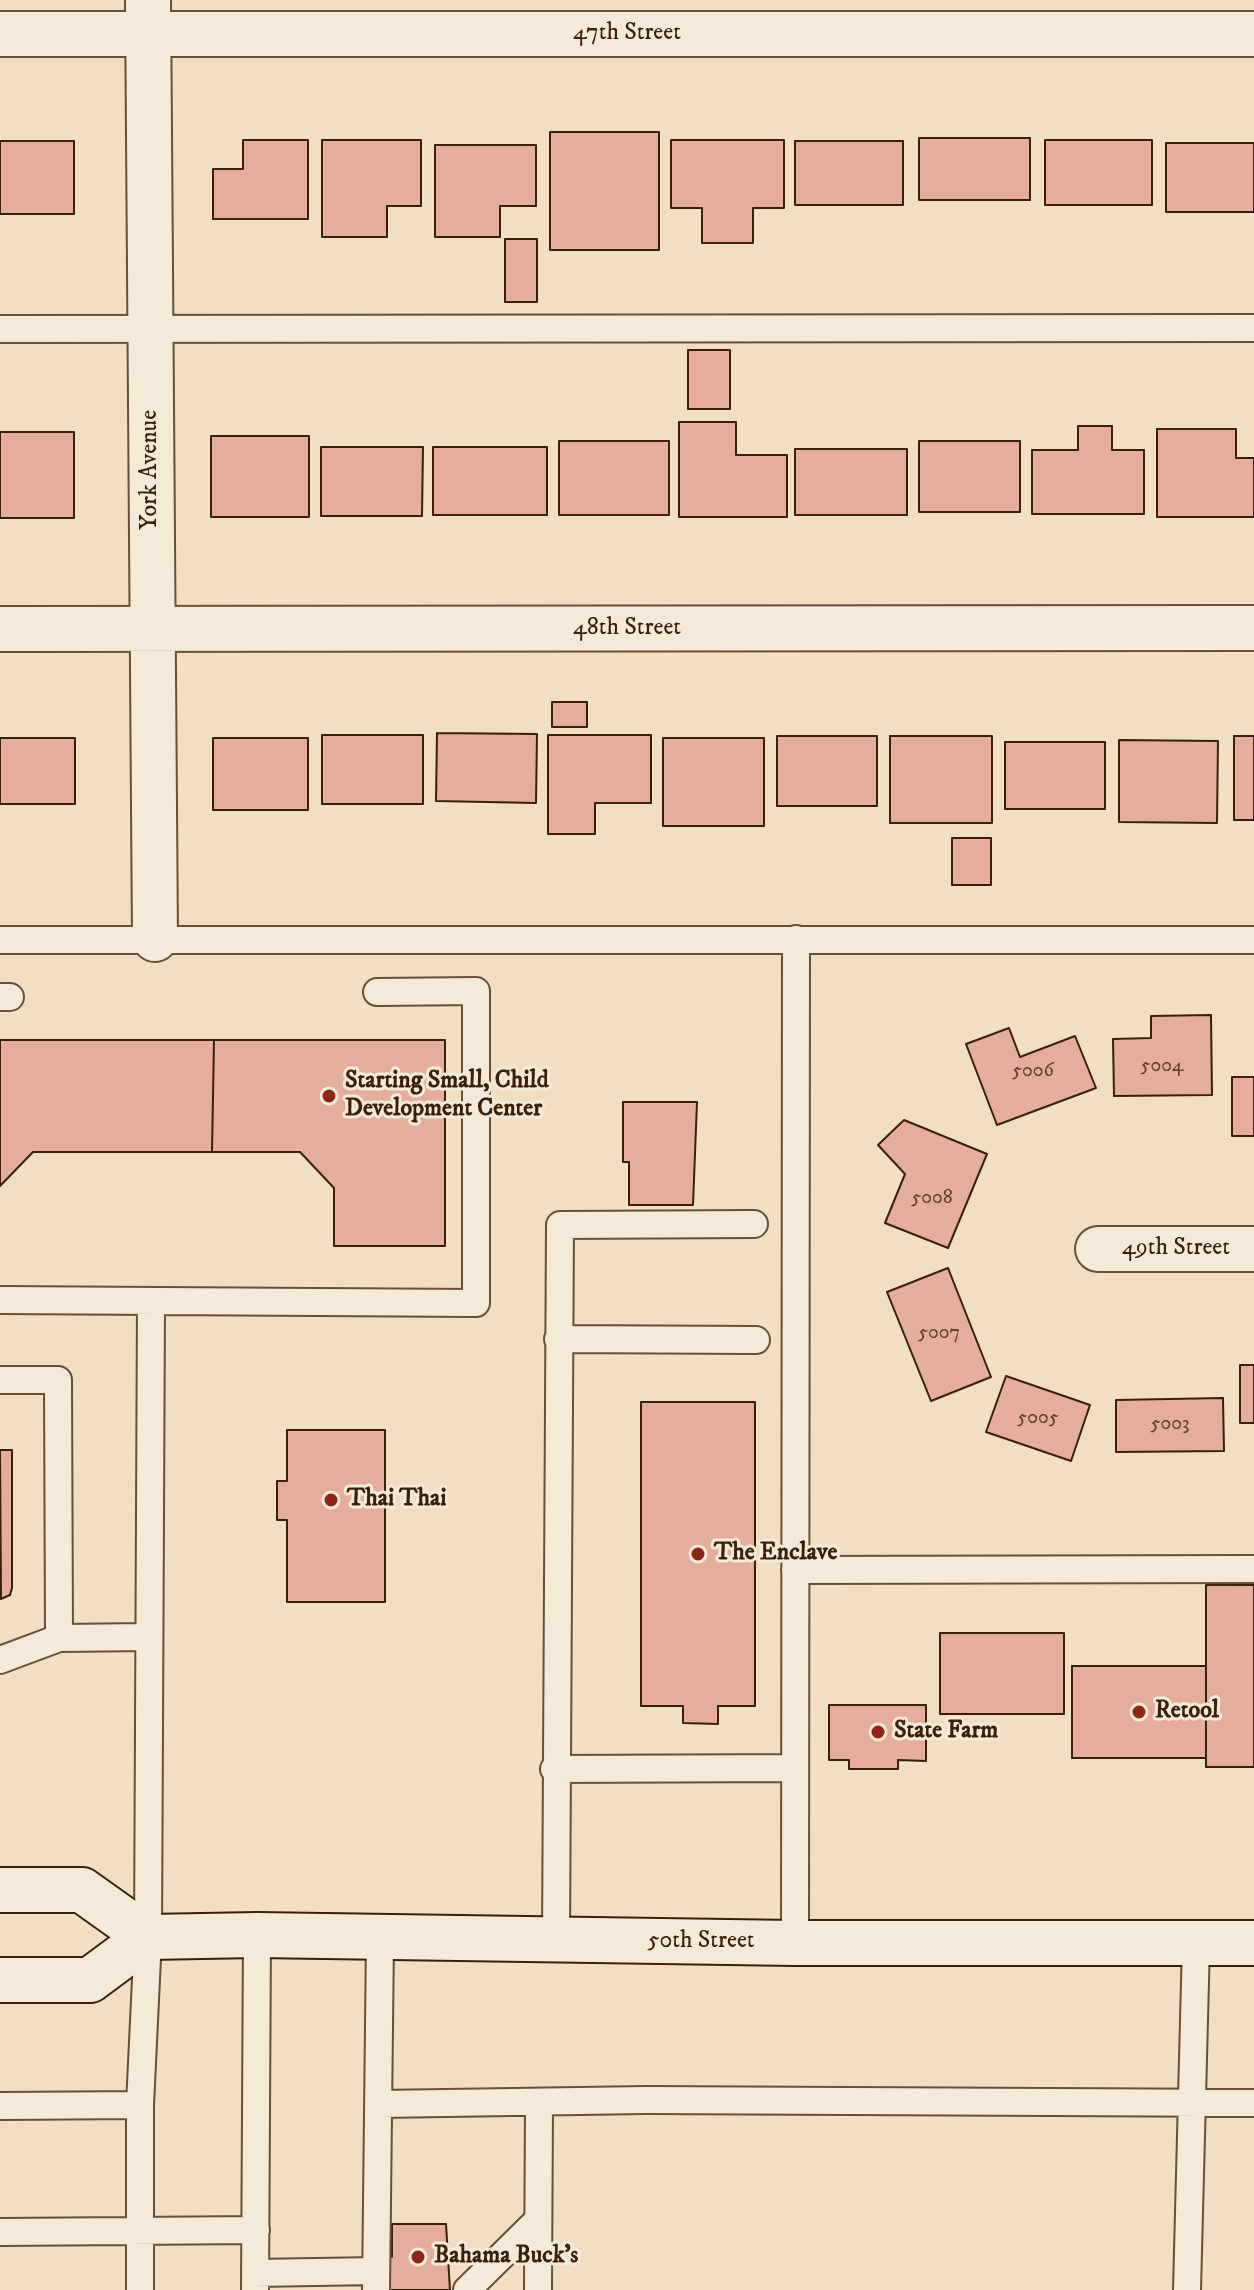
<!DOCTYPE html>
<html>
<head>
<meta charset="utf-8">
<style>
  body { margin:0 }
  canvas { display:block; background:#f0dfc4 }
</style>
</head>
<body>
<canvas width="1254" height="2290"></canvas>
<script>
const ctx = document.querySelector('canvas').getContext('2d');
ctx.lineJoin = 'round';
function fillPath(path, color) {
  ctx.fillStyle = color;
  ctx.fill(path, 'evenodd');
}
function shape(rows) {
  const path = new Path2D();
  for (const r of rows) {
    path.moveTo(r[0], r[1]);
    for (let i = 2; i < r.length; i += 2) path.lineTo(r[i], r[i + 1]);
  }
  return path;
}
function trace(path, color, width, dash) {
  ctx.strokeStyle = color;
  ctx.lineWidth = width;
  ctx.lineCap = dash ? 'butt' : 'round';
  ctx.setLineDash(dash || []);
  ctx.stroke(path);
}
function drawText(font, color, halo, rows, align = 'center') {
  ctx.font = font + ' "IM FELL DW Pica",serif';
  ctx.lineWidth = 6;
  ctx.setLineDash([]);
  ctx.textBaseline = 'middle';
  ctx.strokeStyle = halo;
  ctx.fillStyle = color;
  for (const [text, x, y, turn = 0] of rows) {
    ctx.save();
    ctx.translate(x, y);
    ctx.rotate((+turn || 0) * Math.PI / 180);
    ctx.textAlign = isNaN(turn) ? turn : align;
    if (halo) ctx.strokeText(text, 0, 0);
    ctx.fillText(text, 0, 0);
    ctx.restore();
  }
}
const building = shape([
  [550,132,659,132,659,250,550,250,550,132],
  [919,138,1030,138,1030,200,919,200,919,138],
  [243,140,308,140,308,219,213,219,213,169,243,169,243,140],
  [322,140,421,140,421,206,387,206,387,237,322,237,322,140],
  [671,140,784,140,784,208,753,208,753,243,702,243,702,208,671,208,671,140],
  [1045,140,1152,140,1152,205,1045,205,1045,140],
  [0,141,74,141,74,214,0,214,0,141],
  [795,141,903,141,903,205,795,205,795,141],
  [1166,143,1254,143,1254,212,1166,212,1166,143],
  [435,145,536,145,536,206,500,206,500,237,435,237,435,145],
  [505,239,537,239,537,302,505,302,505,239],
  [688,350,730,350,730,409,688,409,688,350],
  [679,422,736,422,736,455,787,455,787,517,679,517,679,422],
  [1078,426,1112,426,1112,450,1144,450,1144,514,1032,514,1032,450,1078,450,1078,426],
  [1157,429,1236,429,1236,458,1254,458,1254,517,1157,517,1157,429],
  [0,432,74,432,74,518,0,518,0,432],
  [211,436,309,436,309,517,211,517,211,436],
  [559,441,669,441,669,515,559,515,559,441],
  [919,441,1020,441,1020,512,919,512,919,441],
  [321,447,423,447,422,516,321,516,321,447],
  [433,447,547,447,547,515,433,515,433,447],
  [795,449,907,449,907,515,795,515,795,449],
  [552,702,587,702,587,727,552,727,552,702],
  [437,733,537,734,536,803,436,801,437,733],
  [322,735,423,735,423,804,322,804,322,735],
  [548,735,651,735,651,803,595,803,595,834,548,834,548,735],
  [777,736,877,736,877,806,777,806,777,736],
  [890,736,992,736,992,823,890,823,890,736],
  [1234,736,1254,736,1254,820,1234,820,1234,736],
  [0,738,75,738,75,804,0,804,0,738],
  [213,738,308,738,308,810,213,810,213,738],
  [663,738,764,738,764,826,663,826,663,738],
  [1119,740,1218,741,1217,823,1119,822,1119,740],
  [1005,742,1105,742,1105,809,1005,809,1005,742],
  [952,838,991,838,991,885,952,885,952,838],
  [1211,1015,1212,1095,1114,1096,1113,1039,1151,1038,1151,1016,1211,1015],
  [1009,1028,1020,1057,1075,1036,1096,1088,997,1125,966,1044,1009,1028],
  [0,1040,214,1040,212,1152,33,1152,0,1186,0,1040],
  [214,1040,445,1040,445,1246,334,1246,334,1188,300,1152,212,1152,214,1040],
  [1232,1077,1254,1077,1254,1136,1232,1136,1232,1077],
  [623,1102,697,1102,693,1205,629,1205,629,1162,623,1162,623,1102],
  [904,1120,987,1154,948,1248,885,1223,905,1174,878,1145,904,1120],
  [948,1268,991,1377,931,1401,887,1292,948,1268],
  [1240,1365,1254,1365,1254,1423,1240,1423,1240,1365],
  [1006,1376,1090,1405,1071,1461,986,1432,1006,1376],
  [1223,1398,1224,1451,1116,1452,1116,1400,1223,1398],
  [641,1402,755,1402,755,1706,718,1706,718,1724,683,1723,683,1706,641,1706,641,1402],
  [287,1430,385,1430,385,1602,287,1602,287,1520,277,1520,277,1481,287,1481,287,1430],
  [0,1450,12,1450,12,1588,10,1595,1,1599,0,1450],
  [1206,1585,1254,1585,1254,1767,1206,1767,1206,1585],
  [940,1633,1064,1633,1064,1714,940,1714,940,1633],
  [1072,1666,1206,1666,1206,1758,1072,1758,1072,1666],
  [829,1705,926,1705,926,1761,898,1760,898,1769,849,1769,849,1760,829,1760,829,1705],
  [392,2224,446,2224,450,2290,384,2290,389,2257,392,2257,392,2224]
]);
fillPath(building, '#e4ad9d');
trace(building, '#3b1f07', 2);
const service = shape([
  [0,329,1254,328],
  [0,940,1254,940],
  [0,997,10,997],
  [0,1300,476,1303,476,991,377,992],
  [558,1339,756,1340],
  [0,1380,58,1380,59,1638],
  [795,1570,1254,1569],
  [0,1660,59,1638,149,1637],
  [554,1769,795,1768],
  [556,1941,560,1225,754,1224],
  [795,1943,796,939],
  [379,2104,646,2100,1254,2103],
  [0,2106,140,2105],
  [0,2232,256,2230],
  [255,2273,376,2271],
  [140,2290,140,2105,148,1937,151,1302],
  [255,2290,257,1935],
  [376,2290,380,1938],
  [467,2290,538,2220],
  [538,2290,539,2103],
  [1187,2290,1196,1943]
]);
const minor = shape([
  [148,0,155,939],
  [0,34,1254,34],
  [0,629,1254,628],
  [1098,1249,1254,1249]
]);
const secondary = shape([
  [0,1890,82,1890,148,1937],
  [0,1980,90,1980,148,1937,257,1935,795,1943,1254,1943]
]);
trace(service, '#684f36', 30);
trace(minor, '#684f36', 48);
trace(secondary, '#3b1f07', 48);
trace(service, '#f5ead9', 26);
trace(minor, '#f5ead9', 44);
trace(secondary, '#f5ead9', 44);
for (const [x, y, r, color] of [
  [329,1096,8,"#8f2418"],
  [331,1500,8,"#8f2418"],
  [698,1554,8,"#8f2418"],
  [1139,1712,8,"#8f2418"],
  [878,1732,8,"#8f2418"],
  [418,2257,8,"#8f2418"]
]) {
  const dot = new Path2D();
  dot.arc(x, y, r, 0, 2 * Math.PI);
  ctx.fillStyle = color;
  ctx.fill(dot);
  trace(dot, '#f5ead9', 3);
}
drawText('20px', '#65422c', null, [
  ["5004",1162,1067],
  ["5006",1033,1072],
  ["5008",932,1199],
  ["5007",939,1334],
  ["5005",1038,1419],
  ["5003",1170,1425]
]);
drawText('24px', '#3b1f07', '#f5ead9', [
  ["47th Street",627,34],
  ["York Avenue",151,470,-90],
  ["48th Street",627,629],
  ["49th Street",1176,1249],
  ["50th Street",701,1942]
]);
drawText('bold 24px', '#3b1f07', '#f5ead9', [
  ["Starting Small, Child",345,1082],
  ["Development Center",345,1110],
  ["Thai Thai",347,1500],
  ["The Enclave",714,1554],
  ["Retool",1155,1712],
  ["State Farm",894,1732],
  ["Bahama Buck's",434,2257]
], 'left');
</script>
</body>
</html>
